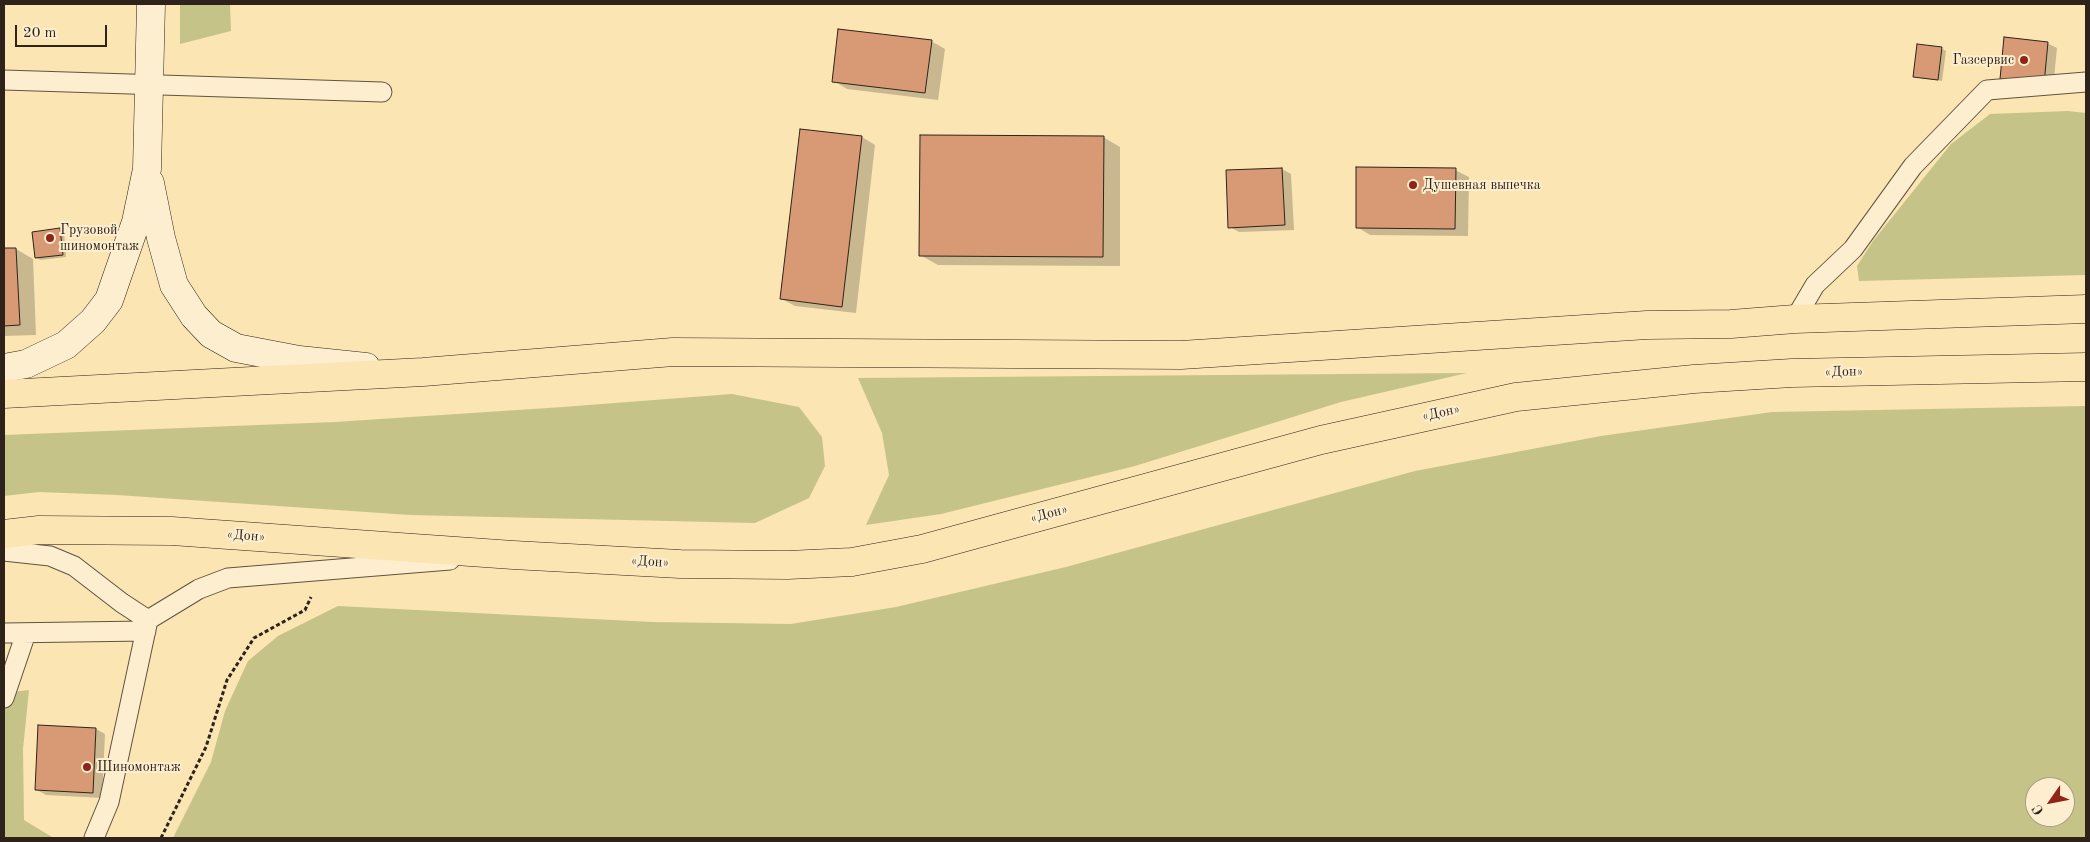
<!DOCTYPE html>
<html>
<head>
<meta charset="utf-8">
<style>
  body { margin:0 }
  #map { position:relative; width:2090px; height:842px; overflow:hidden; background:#fbe5b3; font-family:"Old Standard TT",serif }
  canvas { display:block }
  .frame { position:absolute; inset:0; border:5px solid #2e221b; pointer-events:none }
  .north { position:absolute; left:2025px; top:777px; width:50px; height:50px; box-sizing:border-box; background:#fceece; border:1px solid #aa9c86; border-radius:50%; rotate:237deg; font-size:14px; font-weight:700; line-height:20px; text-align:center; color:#2e221b }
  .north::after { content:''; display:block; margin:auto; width:18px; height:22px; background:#8f2418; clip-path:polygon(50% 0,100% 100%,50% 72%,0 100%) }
  .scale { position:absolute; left:15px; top:25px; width:92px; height:22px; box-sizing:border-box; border:2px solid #2e221b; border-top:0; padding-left:6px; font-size:15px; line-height:18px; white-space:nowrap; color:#2e221b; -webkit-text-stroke:4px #fceece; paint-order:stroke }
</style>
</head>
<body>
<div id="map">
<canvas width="2090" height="842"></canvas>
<div class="frame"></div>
<div class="north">С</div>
<div class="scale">20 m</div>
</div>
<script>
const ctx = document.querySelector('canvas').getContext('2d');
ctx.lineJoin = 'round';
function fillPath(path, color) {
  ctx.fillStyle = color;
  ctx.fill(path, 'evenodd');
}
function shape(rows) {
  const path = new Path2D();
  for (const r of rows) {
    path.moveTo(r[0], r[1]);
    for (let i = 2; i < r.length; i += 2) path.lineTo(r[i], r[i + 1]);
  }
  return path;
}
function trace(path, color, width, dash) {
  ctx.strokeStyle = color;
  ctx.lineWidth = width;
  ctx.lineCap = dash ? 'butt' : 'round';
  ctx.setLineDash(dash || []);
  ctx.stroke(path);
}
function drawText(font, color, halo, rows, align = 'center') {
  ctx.font = font + ' "Old Standard TT",serif';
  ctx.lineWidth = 4;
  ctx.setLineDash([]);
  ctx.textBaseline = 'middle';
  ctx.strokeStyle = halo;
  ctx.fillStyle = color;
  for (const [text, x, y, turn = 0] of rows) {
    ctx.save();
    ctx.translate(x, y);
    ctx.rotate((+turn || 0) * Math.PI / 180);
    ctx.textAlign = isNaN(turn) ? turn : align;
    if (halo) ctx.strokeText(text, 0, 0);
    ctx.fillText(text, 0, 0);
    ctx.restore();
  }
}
fillPath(shape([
  [180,4,230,4,231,31,180,44],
  [2068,111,2086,113,2086,275,1859,281,1857,266,1873,241,1951,144,1990,114],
  [1467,373,1341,402,1135,466,941,514,866,525,889,475,882,433,858,378],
  [732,394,799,407,822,437,825,466,809,498,755,523,410,515,117,495,39,492,4,496,4,435,335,422,563,407],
  [2086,406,2086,838,173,838,211,762,225,711,248,661,278,636,338,606,652,622,791,624,896,607,1066,567,1415,471,1601,436,1772,412],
  [2035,787,2065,787,2065,817,2035,817],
  [29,690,23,749,24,820,52,837,4,838,5,693]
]), '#c5c388');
fillPath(shape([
  [931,41,945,49,938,100,847,89,834,81],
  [2047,43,2057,48,2053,88,2011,84],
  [1941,48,1946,51,1942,81,1919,78,1915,76],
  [862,137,875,145,856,313,795,306,782,299],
  [1103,137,1120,147,1120,266,938,265,920,255],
  [1282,169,1291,174,1294,230,1239,232,1230,227],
  [1455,170,1469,177,1468,236,1370,235,1357,227],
  [60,230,64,232,66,257,41,260,36,258],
  [4,249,16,249,33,259,36,335,4,336],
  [96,729,105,734,102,798,46,795,37,790]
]), '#0003');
const building = shape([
  [838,29,932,40,925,93,832,82,838,29],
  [2004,37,2048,42,2044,84,2000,79,2004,37],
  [1917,44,1942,47,1938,80,1913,77,1917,44],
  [800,129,862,136,842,307,780,299,800,129],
  [920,135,1104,136,1103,257,919,256,920,135],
  [1356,167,1456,168,1455,229,1356,228,1356,167],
  [1282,168,1285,225,1228,228,1226,170,1282,168],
  [60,228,63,255,35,258,32,232,60,228],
  [4,248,16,248,20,325,4,326,4,248],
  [38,725,96,728,93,793,35,790,38,725]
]);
fillPath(building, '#d89a74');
trace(building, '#2e221b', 1);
const lane = shape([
  [4,80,382,92],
  [1795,319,1815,285,1853,249,1913,166,1987,90,2086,82],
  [4,551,50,556,74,566,122,603,148,620],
  [4,633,146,631],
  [4,698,26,633],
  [94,838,109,802,148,620,199,589,228,578,450,560]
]);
const secondary = shape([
  [150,183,161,238,174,285,194,316,211,334,236,348,299,360,366,367],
  [4,368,26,364,66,345,93,321,109,300,136,222,147,169,151,4]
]);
const highway = shape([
  [4,394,423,372,673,352,1181,355,1647,325,1731,324,1795,319,2086,309],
  [4,534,39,530,172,531,513,555,680,564,788,565,852,562,922,549,1321,440,1516,397,1694,379,1792,373,2086,367]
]);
trace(lane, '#615341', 21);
trace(secondary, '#2e221b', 29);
trace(highway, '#2e221b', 29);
trace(shape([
  [161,838,206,747,227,680,254,638,305,610,311,597]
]), '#2e221b', 3, [4, 2.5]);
trace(lane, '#fceece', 19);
trace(secondary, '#fceece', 28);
trace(highway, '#fbe5b3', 28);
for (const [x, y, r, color] of [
  [2024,60,5,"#8f2418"],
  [1413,185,5,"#8f2418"],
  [50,238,5,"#8f2418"],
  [87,767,5,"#8f2418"]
]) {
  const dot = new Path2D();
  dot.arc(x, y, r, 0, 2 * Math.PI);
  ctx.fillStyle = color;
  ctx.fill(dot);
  trace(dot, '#fceece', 2);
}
drawText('14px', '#2e221b', '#fceece', [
  ["Газсервис",2014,60,"right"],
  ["Душевная выпечка",1423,185],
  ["Грузовой",60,230],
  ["шиномонтаж",60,246],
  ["Шиномонтаж",97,767]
], 'left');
drawText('14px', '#2e221b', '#fceece', [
  ["«Дон»",1844,372,-1],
  ["«Дон»",1441,413,-12],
  ["«Дон»",1049,514,-15],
  ["«Дон»",246,536,4],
  ["«Дон»",650,562,3]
]);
</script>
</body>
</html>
